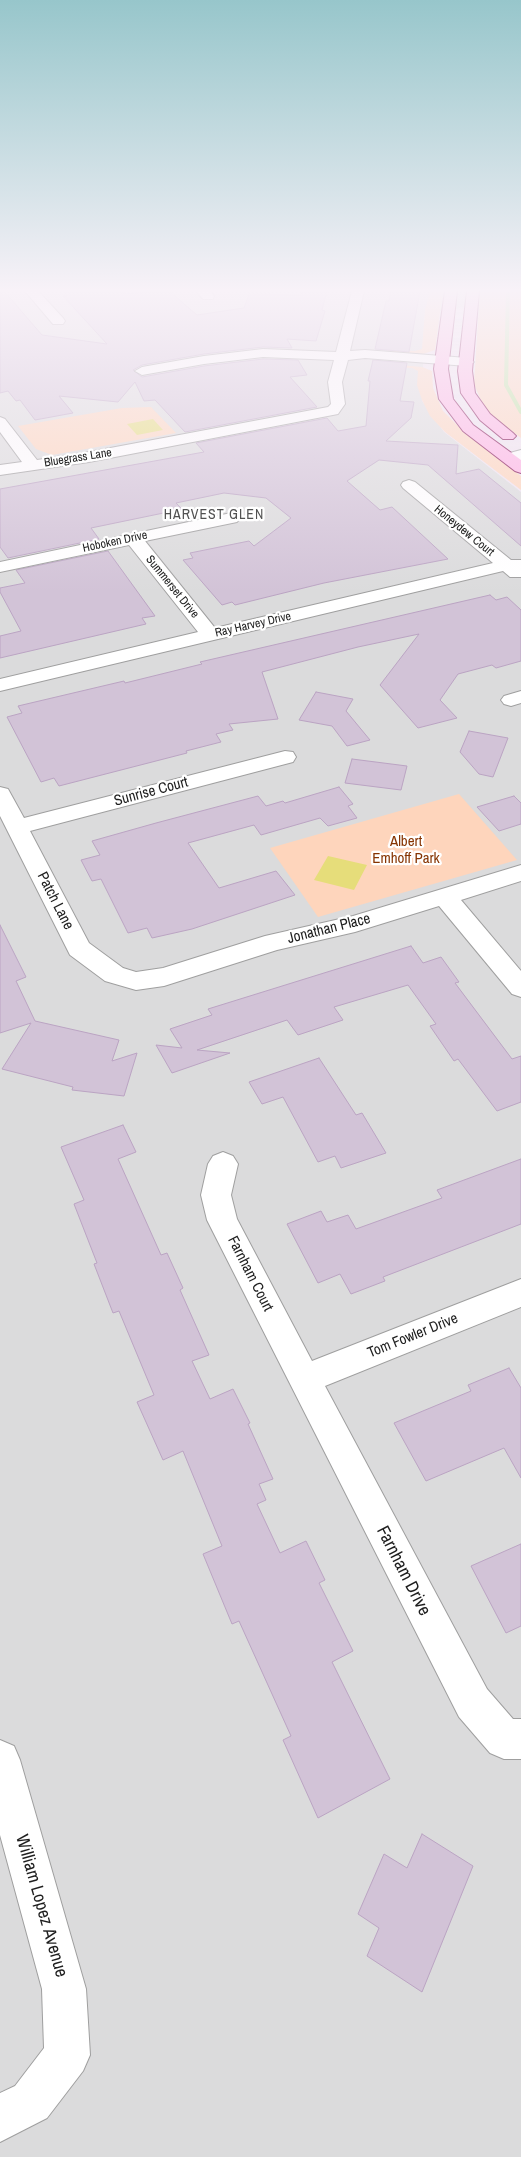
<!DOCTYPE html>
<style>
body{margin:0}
canvas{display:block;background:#efe3f0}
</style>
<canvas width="521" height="2157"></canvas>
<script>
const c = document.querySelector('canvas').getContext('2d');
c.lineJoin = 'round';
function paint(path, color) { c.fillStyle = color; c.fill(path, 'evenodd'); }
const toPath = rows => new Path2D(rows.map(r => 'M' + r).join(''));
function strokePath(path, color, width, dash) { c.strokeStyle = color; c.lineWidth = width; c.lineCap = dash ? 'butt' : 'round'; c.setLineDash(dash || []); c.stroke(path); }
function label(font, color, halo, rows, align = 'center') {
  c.font = font + ' "Archivo Narrow",sans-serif'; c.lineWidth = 4.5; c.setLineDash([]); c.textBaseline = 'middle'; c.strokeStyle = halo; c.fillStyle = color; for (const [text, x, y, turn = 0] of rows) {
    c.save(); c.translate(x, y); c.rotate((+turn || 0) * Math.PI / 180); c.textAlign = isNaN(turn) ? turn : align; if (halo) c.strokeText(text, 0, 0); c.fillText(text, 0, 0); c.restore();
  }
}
const residential = toPath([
 [0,291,521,291,521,301,425,312,422,401,444,432,521,492,521,2157,0,2157]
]);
const park = toPath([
 [430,291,443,291,435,350,423,354,388,353,388,350,415,351,422,349,425,310],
 [480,291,521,291,521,438,492,416,483,405,474,384],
 [388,364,422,367,432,371,433,388,443,411,462,430,521,476,521,490,445,432,430,416,422,400,417,385,418,371,412,368,387,367],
 [151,407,176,433,52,455,36,449,18,426,122,408],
 [459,794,517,860,318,917,270,848]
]);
const pitch = toPath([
 [153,419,163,430,137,435,127,424],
 [328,856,367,865,354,890,314,880]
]);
const stream = toPath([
 [508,291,506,385,521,412]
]);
const building = toPath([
 [0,291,4,291,42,335,107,344,63,296,67,296,63,291,122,291,124,294,169,291,197,315,244,308,249,294,302,295,303,291,327,291,322,310,325,311,316,341,287,339,292,348,263,347,204,354,142,365,133,370,142,377,204,366,263,359,298,360,307,375,290,377,317,407,185,432,155,400,144,401,135,382,118,402,59,396,73,413,35,420,20,400,16,401,8,391,0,393,0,291],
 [391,291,420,291,409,352,375,349,386,301,389,301,391,291],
 [373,360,407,363,400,401,414,402,411,418,386,441,458,445,456,474,479,469,521,503,521,546,428,465,379,460,347,481,380,510,392,507,448,559,324,583,235,605,232,602,222,605,183,560,193,558,190,553,249,541,254,546,291,518,266,498,224,493,176,503,182,509,178,510,91,528,99,539,8,558,0,547,0,489,204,452,196,443,327,418,338,431,366,426,370,381,368,381,373,360],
 [108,551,155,616,142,618,146,624,0,658,0,636,21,631,0,592,0,588,25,583,16,570,108,551],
 [490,595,496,600,507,597,521,610,521,661,496,668,492,665,458,674,440,700,457,718,418,728,380,685,419,634,358,647,262,672,278,719,229,724,233,730,216,734,221,742,186,751,187,753,59,786,54,778,41,782,7,717,22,713,18,706,124,681,125,683,202,664,200,662,490,595],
 [316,692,353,699,346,711,370,740,347,746,332,726,299,720,316,692],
 [469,731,508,738,493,777,479,774,460,752,469,731],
 [352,759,407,766,401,790,345,783,352,759],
 [339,787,353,804,348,806,357,818,328,826,320,818,261,835,254,825,188,843,219,888,276,871,295,895,192,929,152,938,147,928,128,933,101,879,92,881,81,860,100,855,92,841,156,823,258,796,266,806,283,801,285,803,339,787],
 [514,796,521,803,521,824,499,831,477,807,514,796],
 [0,925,26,977,16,981,35,1021,119,1040,112,1061,137,1053,124,1096,72,1090,73,1087,2,1069,31,1023,0,1033,0,925],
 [411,946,423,963,441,957,459,982,455,983,512,1059,521,1056,521,1102,497,1111,458,1059,454,1061,430,1026,436,1024,408,985,334,1007,343,1020,298,1035,287,1020,197,1050,230,1053,172,1073,156,1045,182,1048,170,1029,212,1015,208,1009,411,946],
 [319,1058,356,1115,362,1113,386,1153,341,1168,335,1156,318,1162,283,1097,262,1104,249,1082,319,1058],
 [123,1125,136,1152,118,1159,161,1255,167,1253,183,1288,180,1290,209,1355,192,1361,210,1399,233,1389,250,1423,248,1424,273,1479,259,1484,266,1500,257,1504,280,1553,306,1541,325,1580,319,1583,353,1651,332,1662,390,1779,318,1818,283,1740,291,1736,239,1621,232,1624,203,1554,222,1546,183,1451,163,1460,137,1402,154,1395,119,1311,113,1313,94,1264,97,1263,74,1204,84,1200,61,1147,123,1125],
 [521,1159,521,1224,383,1277,385,1281,351,1294,340,1274,318,1283,287,1224,321,1211,327,1222,348,1215,356,1229,442,1198,437,1190,521,1159],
 [509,1368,521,1388,521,1478,504,1448,426,1481,394,1423,471,1391,468,1385,509,1368],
 [521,1544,521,1626,506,1633,471,1566,521,1544],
 [422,1834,473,1866,422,1992,367,1956,379,1928,358,1914,384,1854,407,1868,422,1834]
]);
const street = toPath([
 [25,291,38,291,63,318,65,321,63,324,53,324,25,291],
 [196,291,210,291,214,296,213,299,203,299,196,291],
 [352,291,364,291,350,351,365,350,467,358,474,362,467,366,365,358,348,360,342,382,345,404,338,414,89,462,0,475,0,465,22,462,0,432,0,417,5,419,37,460,89,452,328,407,331,404,328,382,334,360,263,357,204,364,142,375,135,371,142,367,204,356,263,349,336,352,352,291],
 [521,450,521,460,508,463,500,458,502,455,521,450],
 [409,480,415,482,511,560,521,560,521,577,510,577,503,571,0,691,0,679,198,632,129,545,0,572,0,562,231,513,237,514,240,518,237,522,145,541,215,628,493,563,403,488,401,485,403,482,409,480],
 [521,691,521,703,511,706,504,704,501,700,504,696,521,691],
 [285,751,293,752,296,757,293,762,30,831,89,943,123,968,136,972,163,968,265,936,353,916,521,865,521,881,461,900,521,971,521,997,512,994,439,906,355,932,277,950,164,986,136,990,105,981,70,955,0,816,0,787,8,789,24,818,285,751],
 [223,1152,233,1156,238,1164,231,1195,237,1219,312,1361,521,1279,521,1307,325,1386,487,1689,513,1719,521,1719,521,1759,504,1759,490,1753,459,1717,207,1220,201,1195,208,1164,213,1156,223,1152],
 [0,1740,14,1746,20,1760,86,1989,90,2055,83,2071,47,2118,0,2142,0,2093,15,2086,44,2048,42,1989,0,1835,0,1740]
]);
const secondary = toPath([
 [445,291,457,291,448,369,453,399,473,425,521,460,521,473,515,471,463,431,439,399,434,369,445,291],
 [467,291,479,291,472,371,475,393,490,414,513,433,516,436,513,439,503,439,480,420,461,393,458,371,467,291]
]);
const farStreetnames = [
 ["Bluegrass Lane",78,458,-9],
 ["Honeydew Court",464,531,39],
 ["Hoboken Drive",115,542,-12],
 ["Summerset Drive",172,587,51],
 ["Ray Harvey Drive",253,625,-13]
];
const farNeighbourhoodnames = [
 ["HARVEST GLEN",214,515]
];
const streetNames = [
 ["Sunrise Court",151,792,-15],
 ["Patch Lane",55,901,63],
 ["Jonathan Place",329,929,-14],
 ["Farnham Court",250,1274,63],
 ["Tom Fowler Drive",413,1336,-22]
];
const parkNames = [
 ["Albert",406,842],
 ["Emhoff Park",406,859]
];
const nearStreetnames = [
 ["Farnham Drive",403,1571,63],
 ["William Lopez Avenue",41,1906,74]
];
paint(residential, '#dbdbdc');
paint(park, '#fed5bc');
paint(pitch, '#e6dd7a');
strokePath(stream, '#bfe29f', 4);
paint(building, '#d2c3d7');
strokePath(building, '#bba4c3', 1);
strokePath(street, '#9f9f9f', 2);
strokePath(secondary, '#7a0048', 2);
paint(street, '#fff');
paint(secondary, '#ffb2e4');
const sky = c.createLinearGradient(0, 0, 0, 593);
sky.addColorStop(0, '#97c6cb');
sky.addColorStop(0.49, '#f8f2f8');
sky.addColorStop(1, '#f8f2f800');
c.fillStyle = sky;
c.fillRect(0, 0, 521, 593);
label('12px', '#1e1e1e', '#fff', farStreetnames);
c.letterSpacing = '1px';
label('14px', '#515151', '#fff', farNeighbourhoodnames);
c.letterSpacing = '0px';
label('15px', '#1e1e1e', '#fff', streetNames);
label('15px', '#863402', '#fff', parkNames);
label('18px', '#1e1e1e', '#fff', nearStreetnames);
</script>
